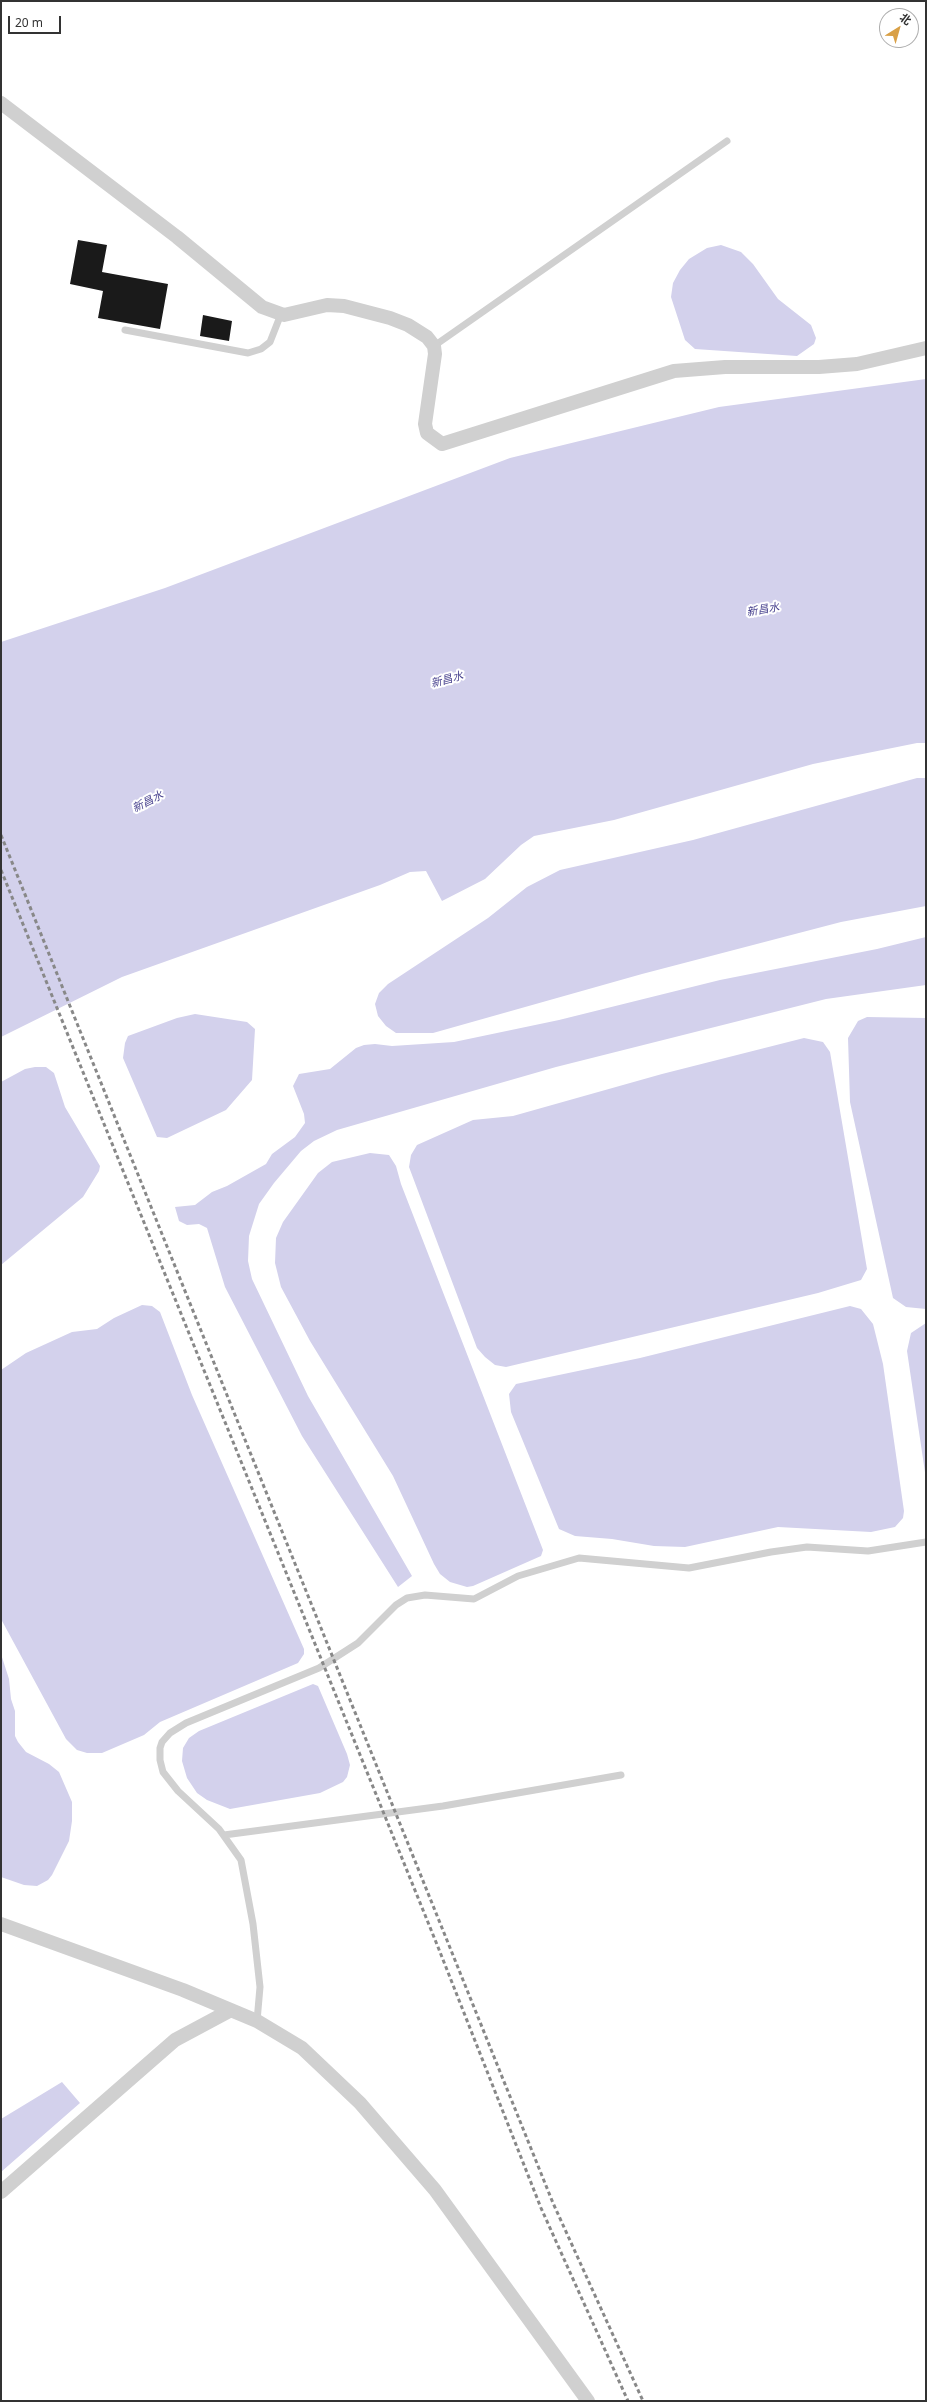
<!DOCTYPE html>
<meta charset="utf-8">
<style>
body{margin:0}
#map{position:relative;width:927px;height:2402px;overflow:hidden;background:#fff;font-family:"Noto Sans","Noto Sans SC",sans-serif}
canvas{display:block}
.frame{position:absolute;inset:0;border:2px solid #333;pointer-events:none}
.north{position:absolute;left:879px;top:8px;width:40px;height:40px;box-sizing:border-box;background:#fff;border:1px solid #adadad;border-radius:50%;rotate:37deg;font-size:11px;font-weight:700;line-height:16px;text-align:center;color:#333}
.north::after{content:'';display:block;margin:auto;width:14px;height:18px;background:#d9a046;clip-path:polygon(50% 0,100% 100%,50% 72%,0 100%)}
.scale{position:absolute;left:8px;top:16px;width:53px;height:18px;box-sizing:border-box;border:2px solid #333;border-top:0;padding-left:5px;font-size:12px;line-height:14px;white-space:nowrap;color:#333;-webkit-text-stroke:3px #fff;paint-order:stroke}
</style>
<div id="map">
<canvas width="927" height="2402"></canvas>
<div class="frame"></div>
<div class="north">北</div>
<div class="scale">20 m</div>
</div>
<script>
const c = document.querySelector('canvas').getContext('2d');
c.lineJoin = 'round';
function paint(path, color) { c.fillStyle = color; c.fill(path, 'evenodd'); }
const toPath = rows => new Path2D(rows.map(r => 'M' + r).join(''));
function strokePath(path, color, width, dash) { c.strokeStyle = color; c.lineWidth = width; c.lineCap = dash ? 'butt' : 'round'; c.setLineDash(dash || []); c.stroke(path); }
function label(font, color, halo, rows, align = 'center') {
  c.font = font + ' "Noto Sans","Noto Sans SC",sans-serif'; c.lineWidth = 4; c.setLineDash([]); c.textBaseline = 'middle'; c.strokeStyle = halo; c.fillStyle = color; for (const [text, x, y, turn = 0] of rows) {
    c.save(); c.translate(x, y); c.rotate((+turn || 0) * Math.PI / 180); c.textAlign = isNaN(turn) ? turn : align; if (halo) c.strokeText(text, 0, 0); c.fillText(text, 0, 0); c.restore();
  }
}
const water = toPath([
 [721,245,741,252,753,264,778,299,811,325,816,338,814,344,797,356,695,349,685,340,671,297,673,283,680,270,689,259,707,248],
 [926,379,926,743,917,743,813,764,614,820,534,836,521,845,485,879,442,901,426,871,410,872,380,885,122,977,1,1037,1,642,165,588,510,458,719,407],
 [917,778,926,778,926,906,841,922,642,974,433,1033,396,1033,386,1026,378,1016,375,1004,379,993,388,984,488,918,527,887,560,870,693,840],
 [926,937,926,985,826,999,556,1067,337,1130,314,1141,301,1151,274,1183,259,1204,249,1236,248,1261,252,1279,308,1396,412,1576,398,1587,302,1436,225,1287,207,1228,199,1224,187,1225,179,1221,175,1207,195,1205,212,1192,227,1186,266,1164,272,1154,295,1137,305,1123,304,1114,293,1086,299,1074,330,1069,356,1048,364,1045,375,1044,392,1046,454,1042,559,1020,720,980,877,949],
 [195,1014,247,1022,255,1029,252,1080,226,1110,167,1138,157,1137,123,1058,125,1043,128,1036,177,1018],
 [867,1017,926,1018,926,1309,906,1307,893,1298,850,1102,848,1038,858,1021],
 [804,1038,823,1042,830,1052,867,1269,861,1280,818,1293,506,1367,495,1365,485,1357,477,1348,409,1167,411,1155,417,1145,473,1120,513,1116,662,1074],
 [35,1067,46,1067,54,1073,65,1107,100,1166,99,1171,83,1197,1,1265,1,1082,25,1069],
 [370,1153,389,1155,396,1166,401,1184,543,1550,541,1556,473,1586,467,1587,450,1582,440,1574,434,1564,393,1476,310,1341,281,1287,275,1263,276,1238,283,1222,318,1173,332,1162],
 [142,1305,152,1306,160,1312,192,1395,304,1649,304,1654,298,1663,160,1722,144,1735,102,1753,87,1753,77,1750,66,1739,1,1619,1,1370,26,1353,72,1332,97,1329,114,1318],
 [850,1306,861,1309,873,1324,883,1364,904,1511,903,1518,895,1527,871,1532,778,1527,685,1547,654,1546,612,1539,575,1536,559,1529,511,1412,509,1394,516,1384,640,1358],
 [926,1323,926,1479,907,1351,911,1333],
 [1,1654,9,1679,11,1699,15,1711,15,1736,18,1742,26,1752,49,1764,59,1772,72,1802,72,1821,69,1841,52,1875,48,1880,37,1886,24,1885,1,1877],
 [313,1684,318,1686,347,1754,350,1765,347,1777,343,1782,320,1793,230,1809,207,1800,197,1793,187,1778,182,1761,183,1748,189,1738,199,1731],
 [62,2082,80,2103,1,2172,1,2119]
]);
const building = toPath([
 [78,240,107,245,102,272,168,284,160,329,98,318,103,291,70,284],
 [203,315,232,321,229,341,200,336]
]);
const lane = toPath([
 [125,330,248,353,261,349,270,342,281,314],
 [434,346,727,141],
 [224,1835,443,1806,621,1775],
 [257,2021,260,1987,253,1924,241,1860,219,1829,178,1791,163,1772,160,1760,160,1748,162,1742,170,1733,186,1723,319,1668,358,1643,396,1605,407,1598,425,1595,474,1599,518,1576,579,1558,689,1568,771,1552,807,1547,868,1551,926,1542]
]);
const street = toPath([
 [1,103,177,237,262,307,284,315,327,305,344,306,390,318,408,325,427,337,434,346,435,354,425,424,427,433,442,444,674,371,725,367,819,367,857,364,926,348],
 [1,1924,183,1990,257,2021,302,2048,360,2103,435,2190,588,2401],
 [1,2192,175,2040,231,2010]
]);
const rail = toPath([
 [1,835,553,2203,643,2401],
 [1,870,438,1947,541,2208,628,2401]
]);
const waterNames = [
 ["新昌水",763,610,-10],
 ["新昌水",447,680,-15],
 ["新昌水",148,802,-27]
];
paint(water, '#d3d1ec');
paint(building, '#1a1a1a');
strokePath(lane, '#d0d0d0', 7);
strokePath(street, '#d0d0d0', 14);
strokePath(rail, '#888', 3, [4, 3]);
label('italic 11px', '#4b4590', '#fff', waterNames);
</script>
